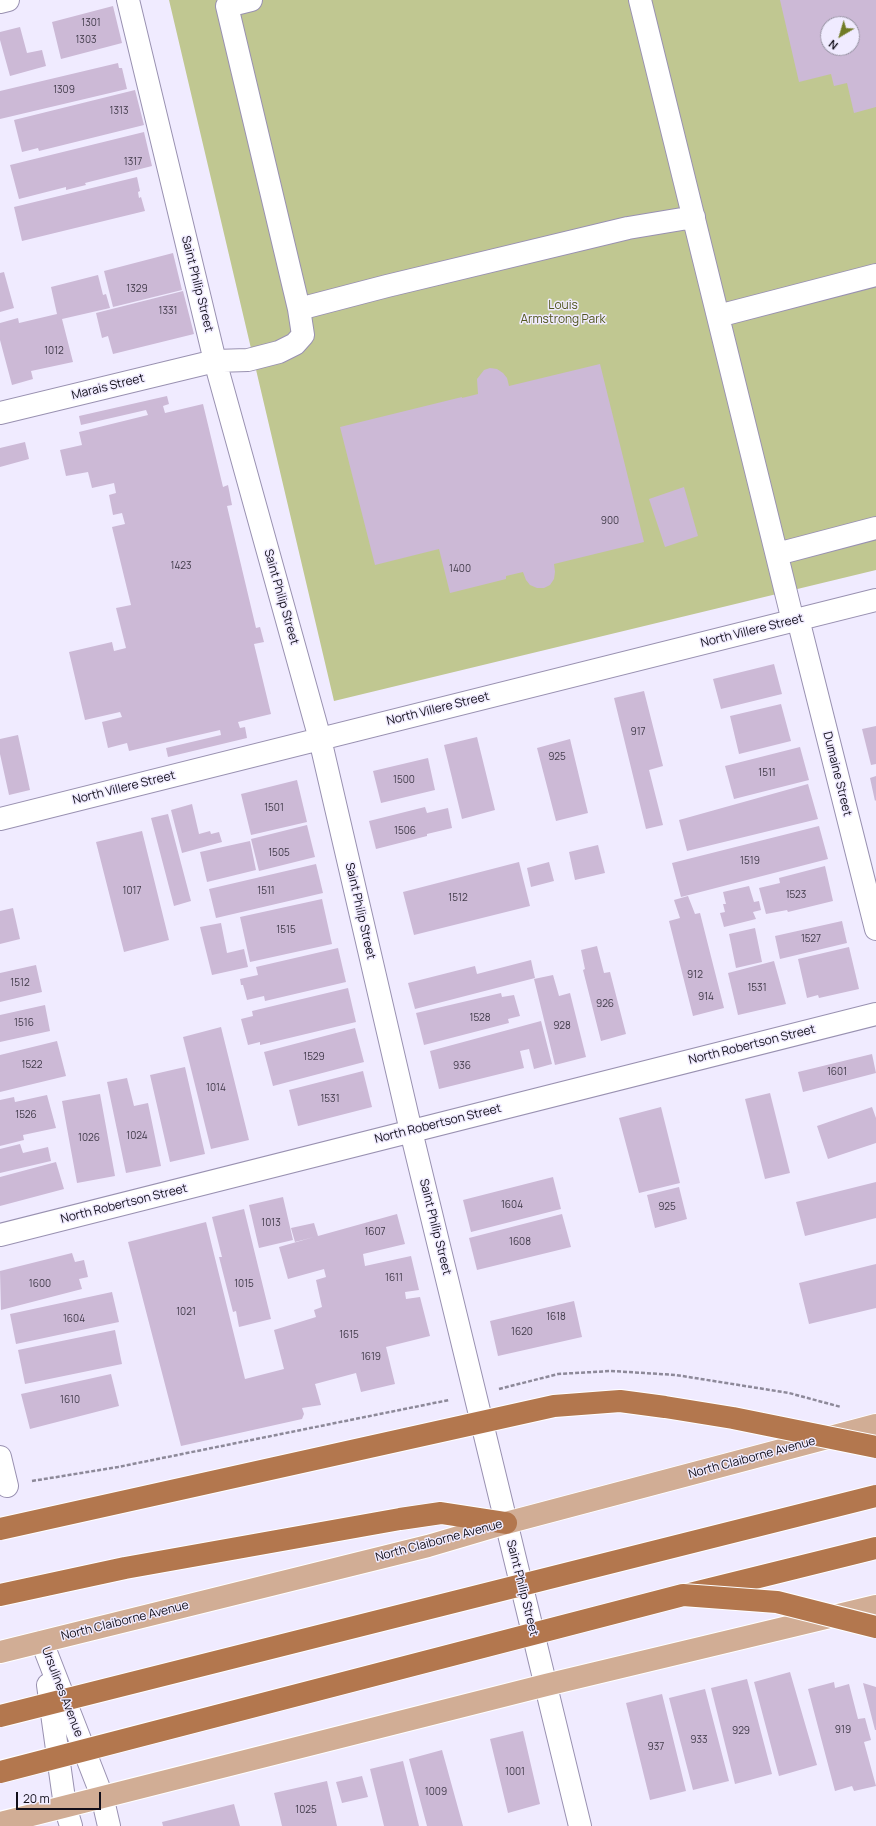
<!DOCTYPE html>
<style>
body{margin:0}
#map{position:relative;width:876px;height:1826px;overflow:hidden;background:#f0ebff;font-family:Manrope,sans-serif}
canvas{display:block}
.north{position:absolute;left:820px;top:16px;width:40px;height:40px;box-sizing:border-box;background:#f0ebff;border:1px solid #9793a3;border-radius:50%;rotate:218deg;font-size:11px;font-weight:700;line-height:16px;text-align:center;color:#120f1a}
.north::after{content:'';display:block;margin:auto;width:14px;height:18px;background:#717b26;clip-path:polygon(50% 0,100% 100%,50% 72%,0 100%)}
.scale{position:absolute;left:16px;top:1792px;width:85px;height:18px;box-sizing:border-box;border:2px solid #120f1a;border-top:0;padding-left:5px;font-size:12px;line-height:14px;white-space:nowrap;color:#120f1a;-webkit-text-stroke:3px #f0ebff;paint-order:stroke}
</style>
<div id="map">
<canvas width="876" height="1826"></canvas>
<div class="north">N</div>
<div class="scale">20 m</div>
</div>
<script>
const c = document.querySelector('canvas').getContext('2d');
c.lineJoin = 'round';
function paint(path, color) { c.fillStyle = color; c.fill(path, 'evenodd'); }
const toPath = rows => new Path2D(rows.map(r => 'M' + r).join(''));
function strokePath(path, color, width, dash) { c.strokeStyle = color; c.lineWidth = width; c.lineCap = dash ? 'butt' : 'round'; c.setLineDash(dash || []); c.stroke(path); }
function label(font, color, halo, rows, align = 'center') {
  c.font = font + ' Manrope,sans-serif'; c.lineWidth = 3; c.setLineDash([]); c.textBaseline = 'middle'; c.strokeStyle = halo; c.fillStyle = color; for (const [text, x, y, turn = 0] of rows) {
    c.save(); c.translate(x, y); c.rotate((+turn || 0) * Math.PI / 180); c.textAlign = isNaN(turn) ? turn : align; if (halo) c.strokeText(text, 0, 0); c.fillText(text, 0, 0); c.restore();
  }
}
const green = toPath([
 [169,0,876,0,876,570,334,701],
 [828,24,852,24,852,48,828,48]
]);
const building = toPath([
 [780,0,876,0,876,107,854,113,847,83,834,86,831,74,799,82],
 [828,24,852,24,852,48,828,48],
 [113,6,122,43,61,59,52,22],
 [20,27,27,53,42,50,46,66,10,76,0,40,0,32],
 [118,63,119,68,122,68,127,89,0,119,0,91],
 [135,90,144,125,39,151,38,148,22,152,14,120],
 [144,132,152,166,85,183,86,185,66,190,66,187,19,199,10,165],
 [137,177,140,191,138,192,139,198,141,197,145,211,22,241,14,207],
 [173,253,182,290,113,307,104,271],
 [4,272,14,308,0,312,0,273],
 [98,275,103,295,106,294,110,308,62,319,73,362,31,371,33,379,12,385,0,340,0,323,18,318,19,323,57,314,51,287],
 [183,291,194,334,113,354,108,336,102,338,96,313],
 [600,364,644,542,554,564,555,572,554,579,550,585,544,588,537,588,530,585,526,580,523,572,506,576,506,579,450,593,439,549,375,565,340,427,462,397,462,398,478,394,477,379,484,370,490,368,497,369,503,373,507,378,509,386],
 [167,396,169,404,163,406,165,413,203,404,223,487,228,485,232,505,227,506,256,628,260,627,264,642,254,644,271,714,238,722,240,728,245,727,247,738,168,757,166,748,221,735,220,730,129,751,127,743,108,748,102,722,122,717,120,712,85,720,69,652,112,642,114,651,126,648,116,608,131,605,112,527,125,524,122,513,113,515,109,495,116,493,114,483,92,488,88,472,66,476,60,450,82,445,79,432,148,415,146,410,81,425,79,416],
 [25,442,29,459,0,467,0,448],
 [684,487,698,536,665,547,649,499],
 [774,664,782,694,721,709,713,679],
 [644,691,663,766,649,770,663,825,646,829,614,698],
 [781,704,791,741,739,754,730,716],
 [876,726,876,764,871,765,862,729],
 [18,735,30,790,9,795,0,754,0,739],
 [477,737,495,810,462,819,444,745],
 [570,739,588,813,556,821,537,748],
 [800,747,809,780,734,799,725,766],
 [428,758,435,790,381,803,373,771],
 [876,776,876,800,875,801,870,778],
 [297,780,307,822,251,835,241,794],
 [808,784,818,819,687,851,679,820],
 [192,804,199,834,210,831,211,834,219,832,222,842,182,853,171,810],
 [425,807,427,813,448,808,452,828,427,834,427,836,376,849,369,821],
 [168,814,191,901,174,906,151,818],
 [307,825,315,857,259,871,251,839],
 [819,826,828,859,681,897,672,863],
 [142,831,169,940,124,952,96,842],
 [250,841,256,870,207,882,200,852],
 [598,845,605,873,575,880,569,852],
 [519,862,530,906,414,935,403,892],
 [549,862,554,881,531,887,527,868],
 [316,864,323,893,216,918,209,889],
 [825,866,833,901,788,912,787,910,766,914,759,888,780,883,779,878],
 [749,886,754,902,759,901,761,910,753,912,756,919,724,927,720,913,725,912,723,904,726,904,723,892],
 [688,896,695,914,700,913,724,1008,693,1016,669,921,680,918,674,900],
 [322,899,332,944,250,962,240,917],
 [13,908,20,939,0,944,0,911],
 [842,921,847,943,780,959,775,936],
 [221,923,227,953,244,949,248,967,212,975,200,927],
 [755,928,762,962,736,968,729,934],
 [597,946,604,973,610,972,626,1034,601,1041,583,970,585,969,581,950],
 [849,947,859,989,819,998,818,995,807,998,798,959],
 [338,948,346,982,265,1001,264,996,247,1000,243,985,241,985,240,979,258,975,256,967],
 [531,960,535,978,415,1009,408,983,475,966,477,974],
 [774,961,786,1004,738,1015,728,973],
 [36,965,42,992,0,1002,0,973],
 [553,975,559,996,570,993,586,1057,555,1065,534,979],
 [348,988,356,1022,260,1045,260,1042,248,1045,241,1019,253,1016,252,1011],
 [501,993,502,997,514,995,520,1016,508,1019,509,1023,424,1045,416,1013],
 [45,1005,50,1031,0,1042,0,1015],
 [541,1021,552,1064,534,1069,529,1049,520,1051,524,1068,439,1089,430,1051],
 [221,1027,249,1140,211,1149,183,1037],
 [355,1028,364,1062,273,1086,264,1052],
 [57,1041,66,1076,0,1092,0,1055],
 [872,1054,876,1073,803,1092,798,1072],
 [185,1067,205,1154,170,1162,150,1075],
 [363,1071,372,1107,298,1126,289,1090],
 [127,1078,134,1106,148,1103,161,1166,126,1173,107,1082],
 [770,1093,790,1173,765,1179,745,1099],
 [100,1094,115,1176,77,1183,62,1101],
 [47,1095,56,1128,23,1135,24,1140,0,1146,0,1100,14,1097,15,1102],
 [661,1107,680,1183,639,1193,619,1118],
 [872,1107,876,1118,876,1143,828,1159,817,1126],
 [20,1144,23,1153,48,1147,51,1161,0,1173,0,1149],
 [56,1162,64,1189,0,1206,0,1177],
 [553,1177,561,1209,471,1232,463,1200],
 [876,1182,876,1218,805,1236,796,1202],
 [679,1187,687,1219,655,1228,647,1195],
 [283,1197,293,1240,259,1248,249,1205],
 [244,1209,271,1319,239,1327,236,1311,233,1312,219,1257,222,1257,212,1217],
 [397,1214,405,1244,363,1254,365,1266,411,1256,419,1290,405,1292,406,1299,420,1297,430,1336,386,1347,395,1384,361,1392,356,1373,315,1384,321,1405,302,1408,304,1414,302,1419,181,1446,128,1242,206,1222,245,1379,284,1369,274,1330,316,1317,314,1310,322,1307,316,1280,326,1277,324,1269,288,1279,279,1247,314,1237,295,1242,291,1228,314,1223,318,1236],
 [562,1214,571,1247,477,1270,469,1238],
 [72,1253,75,1262,84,1260,88,1277,79,1279,82,1289,1,1310,0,1271],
 [876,1264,876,1308,809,1324,799,1283],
 [112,1292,119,1322,16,1344,10,1314],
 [574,1301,582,1337,498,1356,490,1321],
 [115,1330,122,1364,25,1384,18,1350],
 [111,1374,119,1406,30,1429,21,1394],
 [790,1672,817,1765,779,1776,754,1682],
 [747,1679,772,1774,735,1784,711,1688],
 [834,1682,835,1688,849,1684,858,1719,865,1718,871,1740,864,1742,876,1786,854,1791,852,1786,835,1791,808,1689],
 [863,1683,876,1687,876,1730,875,1730],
 [705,1689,729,1781,693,1790,669,1698],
 [662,1694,686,1791,650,1800,626,1703],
 [523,1731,540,1804,508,1813,490,1739],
 [442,1750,463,1826,427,1826,409,1759],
 [403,1761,419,1826,384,1826,370,1769],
 [362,1776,368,1797,342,1803,336,1782],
 [327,1781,337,1826,282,1826,274,1793],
 [234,1804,240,1826,163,1826,162,1822]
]);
const path = toPath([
 [499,1389,558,1374,611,1371,676,1375,789,1393,841,1407],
 [32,1481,118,1467,449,1400]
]);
const minor = toPath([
 [128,0,215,361,320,739,411,1131,580,1826],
 [640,0,793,621],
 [0,2,8,0],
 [299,309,387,286,628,228,694,217],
 [718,316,876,275],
 [0,413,215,361,248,360,279,352,295,344,303,335,299,309,227,6,251,0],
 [777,554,876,528],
 [798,619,876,929],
 [0,819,876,600],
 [0,1235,876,1014],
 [0,1457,7,1486],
 [42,1642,102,1796,109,1826],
 [48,1685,65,1806,71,1826]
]);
const major = toPath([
 [0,1652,428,1546,506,1523,876,1425],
 [0,1823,546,1685,876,1606]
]);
const highway = toPath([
 [690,1594,876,1548],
 [0,1595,125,1568,400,1519,441,1513,506,1523]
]);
const highwayBridge = toPath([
 [0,1529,554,1406,620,1401,665,1407,733,1418,876,1447],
 [0,1716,876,1496],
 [0,1772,683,1595,777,1602,876,1627]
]);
const numberNames = [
 ["1301",91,23],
 ["1303",86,40],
 ["1309",64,90],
 ["1313",119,111],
 ["1317",133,162],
 ["1329",137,289],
 ["1331",168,311],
 ["1012",54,351],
 ["900",610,521],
 ["1423",181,566],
 ["1400",460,569],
 ["917",638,732],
 ["925",557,757],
 ["1511",767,773],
 ["1500",404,780],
 ["1501",274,808],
 ["1506",405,831],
 ["1505",279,853],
 ["1519",750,861],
 ["1017",132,891],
 ["1511",266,891],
 ["1523",796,895],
 ["1512",458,898],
 ["1515",286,930],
 ["1527",811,939],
 ["912",695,975],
 ["1512",20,983],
 ["1531",757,988],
 ["914",706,997],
 ["926",605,1004],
 ["1528",480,1018],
 ["1516",24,1023],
 ["928",562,1026],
 ["1529",314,1057],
 ["1522",32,1065],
 ["936",462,1066],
 ["1601",837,1072],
 ["1014",216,1088],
 ["1531",330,1099],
 ["1526",26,1115],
 ["1024",137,1136],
 ["1026",89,1138],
 ["1604",512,1205],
 ["925",667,1207],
 ["1013",271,1223],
 ["1607",375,1232],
 ["1608",520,1242],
 ["1611",394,1278],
 ["1600",40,1284],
 ["1015",244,1284],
 ["1021",186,1312],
 ["1618",556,1317],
 ["1604",74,1319],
 ["1620",522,1332],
 ["1615",349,1335],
 ["1619",371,1357],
 ["1610",70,1400],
 ["919",843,1730],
 ["929",741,1731],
 ["933",699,1740],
 ["937",656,1747],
 ["1001",515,1772],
 ["1009",436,1792],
 ["1025",306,1810]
];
const streetNames = [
 ["Saint Philip Street",197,284,76],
 ["Marais Street",108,387,-14],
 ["Saint Philip Street",281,597,74],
 ["North Villere Street",752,631,-14],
 ["North Villere Street",438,709,-14],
 ["Dumaine Street",837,774,76],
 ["North Villere Street",124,788,-14],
 ["Saint Philip Street",360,911,77],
 ["North Robertson Street",752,1045,-14],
 ["North Robertson Street",438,1124,-14],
 ["North Robertson Street",124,1204,-14],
 ["Saint Philip Street",435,1227,76],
 ["North Claiborne Avenue",752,1458,-15],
 ["North Claiborne Avenue",439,1541,-15],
 ["Saint Philip Street",522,1588,76],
 ["North Claiborne Avenue",125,1621,-14],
 ["Ursulines Avenue",62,1692,69]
];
const parkNames = [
 ["Louis",563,306],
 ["Armstrong Park",563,320]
];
paint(green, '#c0c791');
paint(building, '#ccb9d6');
strokePath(minor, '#9991b1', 24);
strokePath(major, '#fff', 24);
strokePath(highway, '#fff', 24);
strokePath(path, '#8d8999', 2.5, [4, 2]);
strokePath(minor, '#fff', 22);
strokePath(major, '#d1ad95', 22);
strokePath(highway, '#b3774e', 22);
strokePath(highwayBridge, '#fff', 24, []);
strokePath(highwayBridge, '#b3774e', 22);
label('10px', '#403a49', null, numberNames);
label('12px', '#120f1a', '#f0ebff', streetNames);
label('12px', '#51561e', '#f0ebff', parkNames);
</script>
